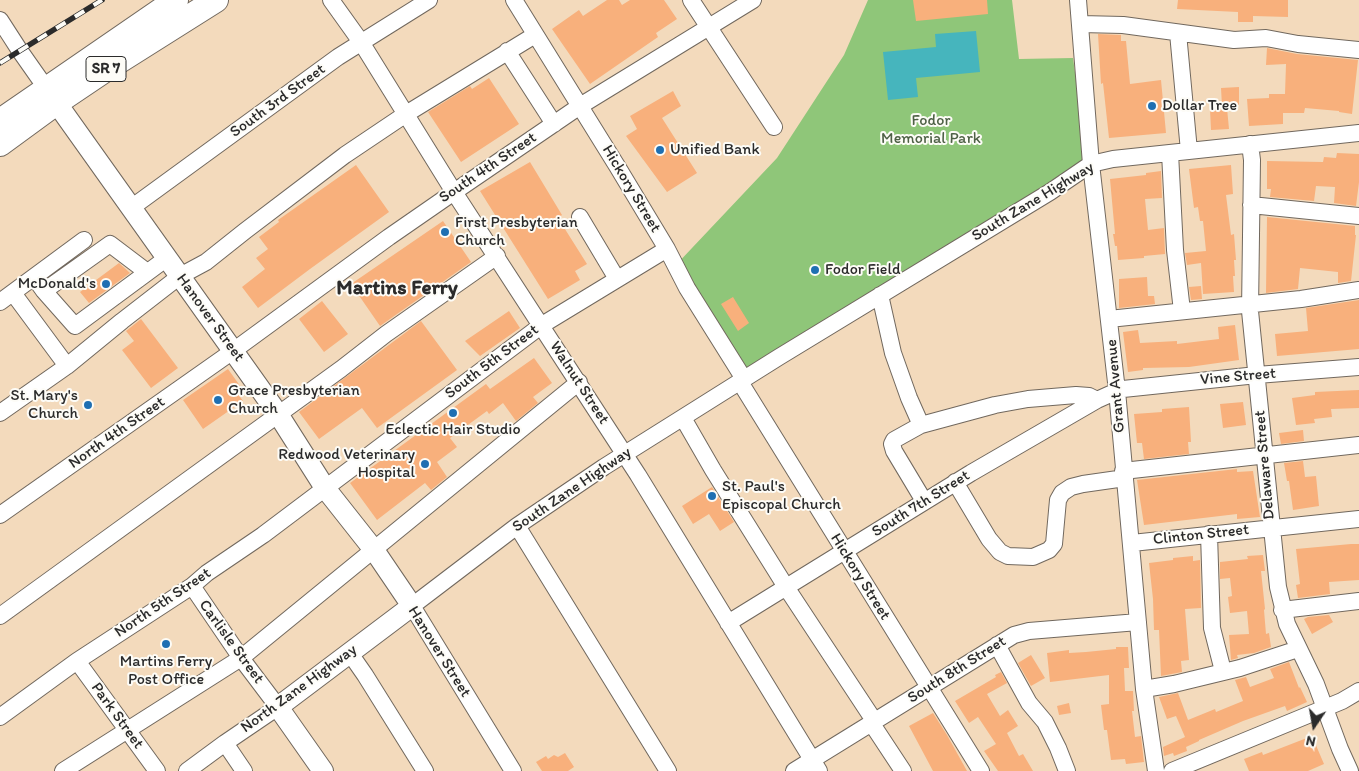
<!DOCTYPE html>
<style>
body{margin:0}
#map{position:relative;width:1359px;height:771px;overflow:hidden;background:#f3dabc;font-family:Itim,sans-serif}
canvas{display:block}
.north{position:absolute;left:1289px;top:701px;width:50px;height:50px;-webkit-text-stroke:4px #fdfcf7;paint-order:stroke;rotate:192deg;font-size:14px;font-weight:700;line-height:20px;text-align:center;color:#2b2b2b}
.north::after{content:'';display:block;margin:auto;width:18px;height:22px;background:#2b2b2b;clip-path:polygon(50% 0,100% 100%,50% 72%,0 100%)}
</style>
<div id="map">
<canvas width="1359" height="771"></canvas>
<div class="north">N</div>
</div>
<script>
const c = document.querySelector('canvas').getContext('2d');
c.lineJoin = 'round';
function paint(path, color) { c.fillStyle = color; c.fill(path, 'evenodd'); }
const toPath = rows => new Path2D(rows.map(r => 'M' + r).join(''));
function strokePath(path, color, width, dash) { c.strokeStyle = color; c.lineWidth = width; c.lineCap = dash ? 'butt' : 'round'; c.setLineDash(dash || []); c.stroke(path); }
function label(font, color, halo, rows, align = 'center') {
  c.font = font + ' Itim,sans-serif'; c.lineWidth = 4; c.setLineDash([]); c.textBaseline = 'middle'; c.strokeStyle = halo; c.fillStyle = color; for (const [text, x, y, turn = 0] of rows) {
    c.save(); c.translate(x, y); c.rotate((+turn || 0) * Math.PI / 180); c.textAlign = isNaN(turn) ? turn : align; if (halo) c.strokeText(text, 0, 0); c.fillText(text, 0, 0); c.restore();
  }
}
const green = toPath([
 [868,0,1012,0,1019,59,1073,58,1088,167,741,374,675,266,777,158,844,55]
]);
const water = toPath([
 [976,31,980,72,916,78,918,97,888,100,883,52,936,47,935,34]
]);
const building = toPath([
 [607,0,619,0,622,5,630,0,664,0,677,19,656,33,658,37,590,84,552,29,579,10,583,16],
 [913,0,987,0,988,14,916,21],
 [1178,0,1288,0,1288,17,1253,16,1253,22,1238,22,1238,12,1177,9],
 [1098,34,1121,35,1121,41,1126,41,1130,84,1161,80,1166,133,1109,138,1103,83,1101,84],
 [1267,48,1297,54,1358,60,1352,114,1339,112,1339,111,1305,108,1304,113,1283,113,1283,124,1249,126,1247,99,1269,98,1269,94,1285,94,1286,64,1266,65],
 [489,78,519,124,461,162,428,112,470,86,472,89],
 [1239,87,1239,105,1222,106,1221,88],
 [673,91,681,106,662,118,697,173,667,192,626,136,637,129,630,116],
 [1227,108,1229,129,1211,130,1210,109],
 [1337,153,1359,154,1359,182,1356,206,1334,203,1335,187,1316,186,1314,201,1270,197,1271,189,1267,189,1267,161,1323,162,1324,157,1336,158],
 [530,162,562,215,558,218,587,264,575,271,580,280,548,299,480,191],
 [356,165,389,212,310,269,258,308,242,287,265,269,256,258,268,249,259,237,279,222,278,220],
 [1231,165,1233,194,1226,195,1231,235,1234,234,1236,260,1234,260,1235,276,1233,276,1234,292,1203,294,1201,263,1187,265,1185,253,1206,251,1203,221,1200,221,1198,207,1194,208,1189,169],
 [1161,171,1162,198,1145,199,1148,230,1164,228,1165,254,1144,256,1144,258,1118,260,1117,246,1115,246,1113,234,1115,234,1110,179,1146,175,1146,173],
 [1267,217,1355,226,1355,235,1356,235,1351,281,1338,283,1338,272,1300,268,1298,289,1266,293],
 [443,221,471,262,380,326,351,284],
 [119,263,130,273,89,303,80,292],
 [1147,277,1148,296,1154,296,1155,304,1119,308,1119,279],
 [1201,286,1202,299,1191,300,1189,287],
 [733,297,749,323,738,331,721,304],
 [1359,300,1359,349,1277,356,1275,334,1308,331,1306,308],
 [322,301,348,334,324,352,299,319],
 [509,311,520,328,480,356,465,341],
 [141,319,178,368,151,388,122,350,134,341,126,331],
 [421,321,457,370,377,428,362,408,319,439,299,412],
 [1235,325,1239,360,1189,367,1143,368,1143,370,1128,372,1123,332,1138,330,1140,343,1177,341,1177,344,1219,339,1218,327],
 [534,358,552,383,533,397,538,403,516,421,503,403,489,414,487,411,450,438,457,447,437,462,447,477,431,490,425,483,377,520,350,483,486,384,490,389],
 [228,369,243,390,238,394,243,401,203,429,183,400],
 [1359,390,1359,408,1331,409,1332,417,1314,419,1315,423,1296,425,1292,398,1315,395,1315,392],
 [1243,402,1246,425,1223,428,1220,404],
 [1189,407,1191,442,1188,442,1189,454,1144,459,1142,443,1137,443,1134,414,1162,412,1162,409],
 [1303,430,1304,441,1281,444,1279,433],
 [1303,461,1305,477,1316,476,1319,506,1293,510,1289,481,1287,481,1284,463],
 [1237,469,1237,472,1253,471,1260,517,1237,519,1237,514,1144,525,1137,480],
 [712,487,734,522,720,531,709,514,693,524,682,506],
 [1351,544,1359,544,1359,580,1329,582,1330,594,1298,598,1296,585,1300,584,1296,549],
 [1263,555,1265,571,1261,571,1265,609,1264,610,1266,634,1269,633,1271,647,1254,653,1237,655,1238,658,1231,660,1229,635,1249,634,1247,611,1230,613,1228,597,1232,596,1230,578,1220,579,1220,562,1248,559,1247,556],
 [1193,556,1193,561,1200,560,1201,608,1185,609,1189,660,1181,661,1182,672,1161,676,1159,630,1154,630,1153,599,1149,563,1173,560,1173,558],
 [1329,615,1333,622,1312,634,1304,619,1308,617],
 [1116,647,1128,647,1129,668,1124,668,1125,691,1133,691,1134,711,1132,711,1135,737,1141,736,1144,762,1126,764,1125,759,1111,760,1107,730,1104,730,1101,705,1109,704,1109,675,1050,682,1047,653,1069,650,1069,653,1086,652,1116,649],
 [1031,655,1045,678,1031,686,1018,663],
 [1289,662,1299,688,1300,687,1307,702,1287,711,1285,706,1243,721,1199,740,1199,741,1186,747,1187,751,1174,756,1173,753,1164,756,1163,747,1185,737,1176,716,1167,719,1159,697,1178,693,1188,720,1215,709,1216,712,1243,701,1235,680,1246,677,1250,687,1274,678,1270,669],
 [1001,672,1007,683,987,694,1000,716,1008,710,1018,726,1007,733,1019,756,1023,754,1033,771,998,771,984,751,996,744,978,717,969,723,955,701,996,677,995,675],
 [1069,703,1071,713,1059,715,1057,706],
 [933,713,947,735,967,771,933,771,909,726],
 [1312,736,1324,764,1308,771,1249,771,1244,759,1262,752,1263,755],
 [565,753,574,767,568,771,542,771,536,762,546,756,548,759,554,755,558,757]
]);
const minor = toPath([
 [331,0,361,42,454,192,638,475,819,771],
 [514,0,617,166,667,249,687,288,744,379],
 [691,0,774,127],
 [1078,0,1091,164,1117,391,1144,689,1156,771],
 [0,20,20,51,46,88],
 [1081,24,1123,25,1234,40,1266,38,1298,44,1359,50],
 [1178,33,1189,151],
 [507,51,554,124],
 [1250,144,1252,160,1250,311,1278,587,1287,624,1316,684,1340,749,1350,771],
 [1170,153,1175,250,1182,311],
 [1251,205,1359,216],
 [131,208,338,57,429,0],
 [580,217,617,279],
 [34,277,44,291,75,326,167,258],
 [44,291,110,244,147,272],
 [13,293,67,366],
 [880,295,893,353,909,398,921,425],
 [0,302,84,240],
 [1109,319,1301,299,1359,290],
 [740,382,981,771],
 [0,413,67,366,122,321,180,276,206,262,245,231,345,155,406,114,535,35],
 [683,418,713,470,786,587,875,722],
 [1123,471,1359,445],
 [955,482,989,539,1000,552,1008,556,1033,557,1049,550,1054,544,1058,500,1062,493,1071,487,1083,484,1125,478],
 [924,501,894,451,892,444,894,440,921,425,995,405,1028,399,1076,395,1089,396,1097,400],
 [0,515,233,351,389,237,454,192,580,106,753,0],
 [517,526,668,771],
 [1209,534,1212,628,1223,671],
 [1132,543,1359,519],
 [1282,610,1359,601],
 [0,616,341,369,386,334,497,256],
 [728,623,971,473,1097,400,1117,391,1123,389,1257,375,1359,367],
 [997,645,1029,703,1045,722,1058,748,1067,771],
 [349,652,365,675,425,771],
 [77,661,157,771],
 [1144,689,1174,684,1240,668,1298,649],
 [0,717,77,661,192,586,207,573,263,535,542,325,667,249],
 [872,724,903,771],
 [225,743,244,771],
 [63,771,241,658,579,382],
 [187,771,225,743,278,707,241,658,192,586],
 [513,771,412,606,517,526,604,467,779,357,1050,192,1091,164,1113,159,1359,133],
 [794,771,1014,635,1029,631,1138,622],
 [1172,771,1342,701,1359,691]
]);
const major = toPath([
 [48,91,278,414,325,488,374,550,412,606,278,707,323,771]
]);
const highway = toPath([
 [0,121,176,0],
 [0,144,56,103,105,70,216,0]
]);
const rail = toPath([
 [0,63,102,0]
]);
const markers = [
 [1152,106,5,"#1f6fb2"],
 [660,150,5,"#1f6fb2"],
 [445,232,5,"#1f6fb2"],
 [815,270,5,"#1f6fb2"],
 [106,284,5,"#1f6fb2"],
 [218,400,5,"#1f6fb2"],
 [88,405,5,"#1f6fb2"],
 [453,413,5,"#1f6fb2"],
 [425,464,5,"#1f6fb2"],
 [712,496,5,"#1f6fb2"],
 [166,644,5,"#1f6fb2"]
];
const shields = [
 [106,69,40]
];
const shieldNames = [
 ["SR 7",106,69]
];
const streetNames = [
 ["South 3rd Street",278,101,-36],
 ["South 4th Street",488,168,-34],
 ["Hickory Street",631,189,59],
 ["South Zane Highway",1033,202,-31],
 ["Hanover Street",210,318,54],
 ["South 5th Street",492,362,-37],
 ["Vine Street",1238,377,-5],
 ["Walnut Street",579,383,57],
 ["Grant Avenue",1116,386,-95],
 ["North 4th Street",117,433,-35],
 ["Delaware Street",1265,465,-95],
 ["South Zane Highway",572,490,-34],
 ["South 7th Street",921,504,-32],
 ["Clinton Street",1201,535,-6],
 ["Hickory Street",860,577,58],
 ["North 5th Street",163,603,-34],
 ["Carlisle Street",231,642,54],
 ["Hanover Street",439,652,58],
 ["South 8th Street",957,670,-32],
 ["North Zane Highway",299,689,-36],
 ["Park Street",117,716,54]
];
const poiNames = [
 ["Dollar Tree",1162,106],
 ["Unified Bank",670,150],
 ["First Presbyterian",455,223],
 ["Church",455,241],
 ["Fodor Field",825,270],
 ["McDonald's",96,284,"right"],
 ["Grace Presbyterian",228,391],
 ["Church",228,409],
 ["St. Mary's",78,396,"right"],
 ["Church",78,414,"right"],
 ["Eclectic Hair Studio",453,430,"center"],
 ["Redwood Veterinary",415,455,"right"],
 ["Hospital",415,473,"right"],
 ["St. Paul's",722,487],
 ["Episcopal Church",722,505],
 ["Martins Ferry",166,662,"center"],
 ["Post Office",166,680,"center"]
];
const parkNames = [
 ["Fodor",931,121],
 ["Memorial Park",931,139]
];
const districtNames = [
 ["Martins Ferry",397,289]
];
paint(green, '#8fc679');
paint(water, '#46b5bd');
paint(building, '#f8b07c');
strokePath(minor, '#71685e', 18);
strokePath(major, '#71685e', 22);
strokePath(highway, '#71685e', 26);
strokePath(minor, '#fff', 16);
strokePath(major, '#fff', 20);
strokePath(highway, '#fff', 24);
strokePath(rail, '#2b2b2b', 5.5);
strokePath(rail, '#fdfcf7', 4, [11]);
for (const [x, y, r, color] of markers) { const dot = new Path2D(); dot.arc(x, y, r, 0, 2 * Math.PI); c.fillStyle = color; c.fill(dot); strokePath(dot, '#fdfcf7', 2); }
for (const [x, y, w] of shields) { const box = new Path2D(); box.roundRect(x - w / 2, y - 12.5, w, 25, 4); c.fillStyle = '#fdfcf7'; c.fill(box); strokePath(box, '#2b2b2b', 1); }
label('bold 15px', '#2b2b2b', null, shieldNames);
label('16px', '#2b2b2b', '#fdfcf7', streetNames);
label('16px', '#2b2b2b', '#fdfcf7', poiNames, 'left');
label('16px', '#4e6146', '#fdfcf7', parkNames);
label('bold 21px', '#2b2b2b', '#fdfcf7', districtNames);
</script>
